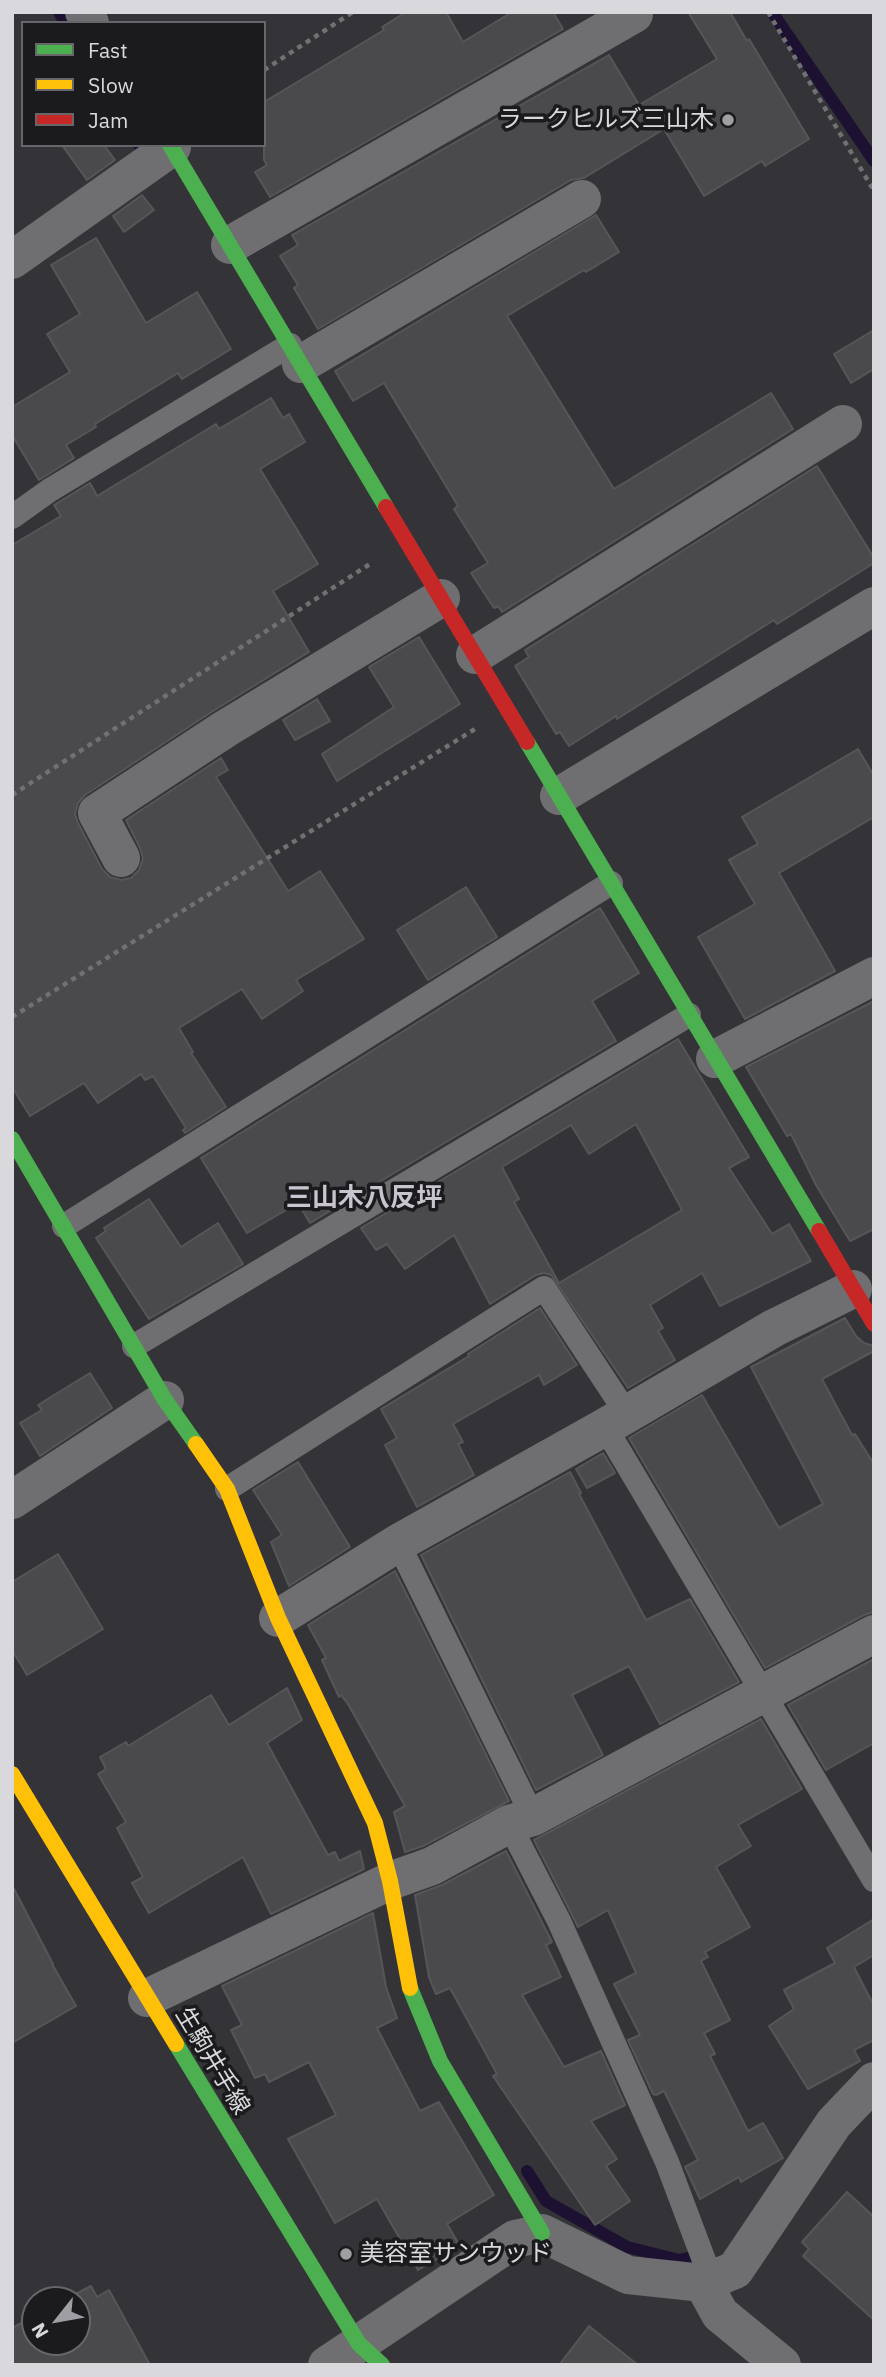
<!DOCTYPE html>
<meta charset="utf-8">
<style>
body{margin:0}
#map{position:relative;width:886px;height:2377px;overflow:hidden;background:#343337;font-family:"IBM Plex Sans",sans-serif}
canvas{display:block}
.frame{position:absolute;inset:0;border:14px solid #d9d8dd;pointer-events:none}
.legend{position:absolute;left:21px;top:21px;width:245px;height:126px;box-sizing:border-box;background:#1b1a1d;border:2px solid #67666a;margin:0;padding:9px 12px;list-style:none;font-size:21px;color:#d9d8dd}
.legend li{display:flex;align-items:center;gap:14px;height:35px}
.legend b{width:35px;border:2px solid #67666a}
.north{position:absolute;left:21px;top:2286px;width:70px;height:70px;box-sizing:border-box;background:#1b1a1d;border:2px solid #67666a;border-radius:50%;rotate:239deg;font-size:19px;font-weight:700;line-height:28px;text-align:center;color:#d9d8dd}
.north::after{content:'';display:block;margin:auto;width:24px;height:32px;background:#9f9ea3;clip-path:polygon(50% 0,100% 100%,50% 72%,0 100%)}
</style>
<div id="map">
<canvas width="886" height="2377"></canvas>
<div class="frame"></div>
<ul class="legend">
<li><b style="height:9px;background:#4caf50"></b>Fast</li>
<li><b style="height:9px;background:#ffc107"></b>Slow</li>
<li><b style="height:9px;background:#c62828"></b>Jam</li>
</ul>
<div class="north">N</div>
</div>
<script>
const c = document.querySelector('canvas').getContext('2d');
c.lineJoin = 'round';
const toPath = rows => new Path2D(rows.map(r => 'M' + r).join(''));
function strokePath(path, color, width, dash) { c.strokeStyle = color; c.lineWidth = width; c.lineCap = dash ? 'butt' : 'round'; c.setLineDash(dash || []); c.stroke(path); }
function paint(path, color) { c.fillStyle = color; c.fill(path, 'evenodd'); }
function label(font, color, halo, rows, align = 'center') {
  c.font = font + ' "IBM Plex Sans","Noto Sans JP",sans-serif'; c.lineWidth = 7; c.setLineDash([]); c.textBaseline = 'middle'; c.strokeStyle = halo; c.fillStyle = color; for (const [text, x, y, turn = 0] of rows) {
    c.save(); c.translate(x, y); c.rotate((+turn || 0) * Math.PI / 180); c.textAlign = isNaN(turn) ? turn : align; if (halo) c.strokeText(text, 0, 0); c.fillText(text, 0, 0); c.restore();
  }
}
const stream = toPath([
 [59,12,65,23],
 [772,12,874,161],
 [139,145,140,146],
 [527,2171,546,2201,627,2247,679,2260,706,2254]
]);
const building = toPath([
 [406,12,446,12,463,42,512,12,553,12,563,29,270,197,255,172,267,165,264,160,264,102,384,30,382,27,406,12],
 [688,12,730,12,747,41,749,39,809,139,765,166,762,161,704,196,664,129,584,178,571,180,318,329,294,288,298,285,280,256,298,245,292,235,609,55,639,105,717,59,688,12],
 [62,145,104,145,115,160,87,180,62,145],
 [142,195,154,210,124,232,113,216,142,195],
 [596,215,619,252,586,272,584,270,507,316,614,489,771,393,793,429,502,612,498,606,494,608,471,573,488,563,454,509,458,506,384,383,353,401,335,371,596,215],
 [96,238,146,323,197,292,231,349,182,379,178,373,95,424,96,427,66,445,74,458,39,480,12,435,12,407,70,372,47,334,80,314,51,265,96,238],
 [874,330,874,369,851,383,834,354,874,330],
 [271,398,283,418,289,414,305,442,260,469,318,564,273,591,309,652,213,711,85,795,78,803,75,814,78,823,102,869,110,877,121,880,131,878,139,870,143,858,140,848,126,820,221,758,228,770,216,777,288,891,320,871,364,939,296,980,303,991,262,1019,242,989,179,1028,193,1052,191,1053,226,1107,185,1133,183,1130,186,1128,153,1076,145,1080,141,1074,98,1103,84,1083,30,1116,12,1087,12,545,61,516,54,505,90,483,97,496,216,424,219,429,271,398],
 [817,466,874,558,874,563,777,624,774,620,617,719,616,716,569,746,560,732,556,734,515,666,529,657,525,650,817,466],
 [419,637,460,704,337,781,322,754,394,707,369,667,419,637],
 [317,699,330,721,295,740,283,720,317,699],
 [858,749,874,776,874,817,779,873,835,971,745,1019,698,937,755,904,729,860,758,844,742,817,858,749],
 [466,887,497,937,428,980,397,930,466,887],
 [600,908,639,973,592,1001,616,1041,310,1223,298,1203,247,1233,201,1158,600,908],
 [874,1001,874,1229,850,1241,816,1185,791,1134,787,1136,746,1067,874,1001],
 [678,1039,749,1157,729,1168,772,1234,789,1224,811,1261,720,1306,702,1273,650,1305,663,1328,658,1331,675,1360,628,1388,551,1275,544,1273,536,1275,490,1304,454,1235,405,1269,387,1244,376,1250,361,1228,678,1039],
 [636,1124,682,1210,559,1283,514,1202,519,1199,502,1167,571,1125,589,1154,636,1124],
 [149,1199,181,1247,218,1223,243,1264,149,1319,96,1238,106,1231,104,1228,149,1199],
 [540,1308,577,1365,544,1385,539,1375,453,1424,463,1442,458,1444,474,1475,417,1507,385,1445,397,1438,381,1409,469,1356,468,1354,540,1308],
 [845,1318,856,1336,864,1343,874,1346,874,1351,822,1379,852,1435,855,1434,874,1464,874,1612,864,1615,765,1668,629,1438,702,1395,779,1528,823,1504,751,1367,845,1318],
 [90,1373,112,1408,40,1456,20,1423,42,1410,38,1405,90,1373],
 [603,1453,615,1473,587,1488,576,1469,603,1453],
 [298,1462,350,1547,289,1586,271,1542,282,1535,253,1490,298,1462],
 [570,1472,581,1493,579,1494,646,1620,690,1599,739,1682,660,1724,629,1666,572,1695,603,1755,536,1790,421,1555,570,1472],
 [58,1554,103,1629,27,1675,12,1650,12,1582,58,1554],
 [395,1571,509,1801,423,1846,405,1852,394,1812,405,1806,348,1704,341,1695,339,1697,322,1660,326,1658,308,1625,395,1571],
 [874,1659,874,1743,826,1770,788,1705,874,1659],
 [287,1688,302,1720,267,1743,328,1855,335,1852,339,1861,360,1851,364,1869,271,1914,243,1857,149,1913,132,1883,143,1877,117,1828,126,1822,98,1774,106,1769,100,1757,126,1742,128,1746,211,1695,229,1725,287,1688],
 [761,1719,802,1789,738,1825,751,1846,716,1867,750,1927,705,1952,708,1957,701,1961,730,2020,704,2033,715,2054,710,2056,748,2131,763,2123,783,2158,741,2182,739,2177,700,2199,685,2167,698,2160,664,2091,656,2095,653,2094,628,2040,640,2035,614,1984,636,1973,608,1910,578,1927,534,1840,761,1719],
 [506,1851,552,1942,546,1945,561,1977,522,1995,564,2067,601,2051,625,2105,591,2121,617,2159,606,2166,630,2201,595,2225,493,2076,497,2074,450,1988,436,1994,429,1977,415,1895,442,1885,506,1851],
 [12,1885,53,1964,52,1964,76,2006,12,2043,12,1885],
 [373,1913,386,1987,397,2018,377,2028,420,2111,439,2102,494,2195,447,2224,460,2246,418,2270,377,2199,335,2223,288,2139,336,2115,309,2062,269,2082,265,2074,255,2078,231,2030,242,2025,222,1986,373,1913],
 [874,1919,874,1955,854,1967,874,2006,874,2040,854,2050,860,2061,808,2089,769,2026,794,2009,784,1990,835,1963,827,1948,874,1919],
 [847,2192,874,2217,874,2320,803,2256,809,2249,802,2242,847,2192],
 [91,2286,97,2297,109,2290,150,2365,12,2365,12,2328,35,2316,35,2342,77,2342,77,2300,64,2300,91,2286],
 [589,2326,638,2365,559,2365,589,2326]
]);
const path = toPath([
 [768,12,874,191],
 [264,70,353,12],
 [12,795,373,562],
 [12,1017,475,729]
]);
const lane = toPath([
 [12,517,50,490,290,345],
 [64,1226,611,883],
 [134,1346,689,1015],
 [605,1427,874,1880],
 [227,1489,544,1288,627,1414],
 [398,1543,533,1817],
 [509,1824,559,1921,667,2162,705,2263,703,2283]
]);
const street = toPath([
 [84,12,90,23],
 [230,245,634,14],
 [12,260,172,147],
 [301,364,582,199],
 [475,655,843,424],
 [559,796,874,606],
 [121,858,97,813,225,729,441,598],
 [715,1059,874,976],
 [12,1500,165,1400],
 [278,1618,398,1543,605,1427,774,1328,853,1289],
 [147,1998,390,1881,432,1866,509,1824,533,1817,874,1634],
 [703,2283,720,2314,782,2365],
 [327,2365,515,2239,542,2233,628,2275,703,2283,735,2270,834,2123,874,2081]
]);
const fast = toPath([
 [170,145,386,507],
 [527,742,819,1231],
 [12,1139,165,1400,196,1444],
 [410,1988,440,2061,542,2233],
 [176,2044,359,2344,382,2365]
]);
const slow = toPath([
 [196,1444,227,1489,278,1618,375,1823,390,1881,410,1988],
 [12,1774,176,2044]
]);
const jam = toPath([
 [386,507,527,742],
 [819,1231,874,1324]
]);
const markers = [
 [728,120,7,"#9f9ea3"],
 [346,2254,7,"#9f9ea3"]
];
const poiNames = [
 ["ラークヒルズ三山木",714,120],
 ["美容室サンウッド",360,2254,"left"]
];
const streetNames = [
 ["生駒井手線",212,2061,59]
];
const neighbourhoodNames = [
 ["三山木八反坪",364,1198]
];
strokePath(stream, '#1c1130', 12);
paint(building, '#4a4a4d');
strokePath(building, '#565659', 2);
strokePath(path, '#717073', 4.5, [5, 5]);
strokePath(lane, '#6f6e71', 24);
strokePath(street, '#6f6e71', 38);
strokePath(fast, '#4caf50', 16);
strokePath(slow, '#ffc107', 16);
strokePath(jam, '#c62828', 16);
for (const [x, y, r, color] of markers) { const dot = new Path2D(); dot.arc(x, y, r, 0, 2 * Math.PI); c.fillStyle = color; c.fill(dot); strokePath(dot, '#1b1a1d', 2.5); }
label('24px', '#d9d8dd', '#1b1a1d', poiNames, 'right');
label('24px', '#d9d8dd', '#1b1a1d', streetNames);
label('bold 26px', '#c8c5ce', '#1b1a1d', neighbourhoodNames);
</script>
